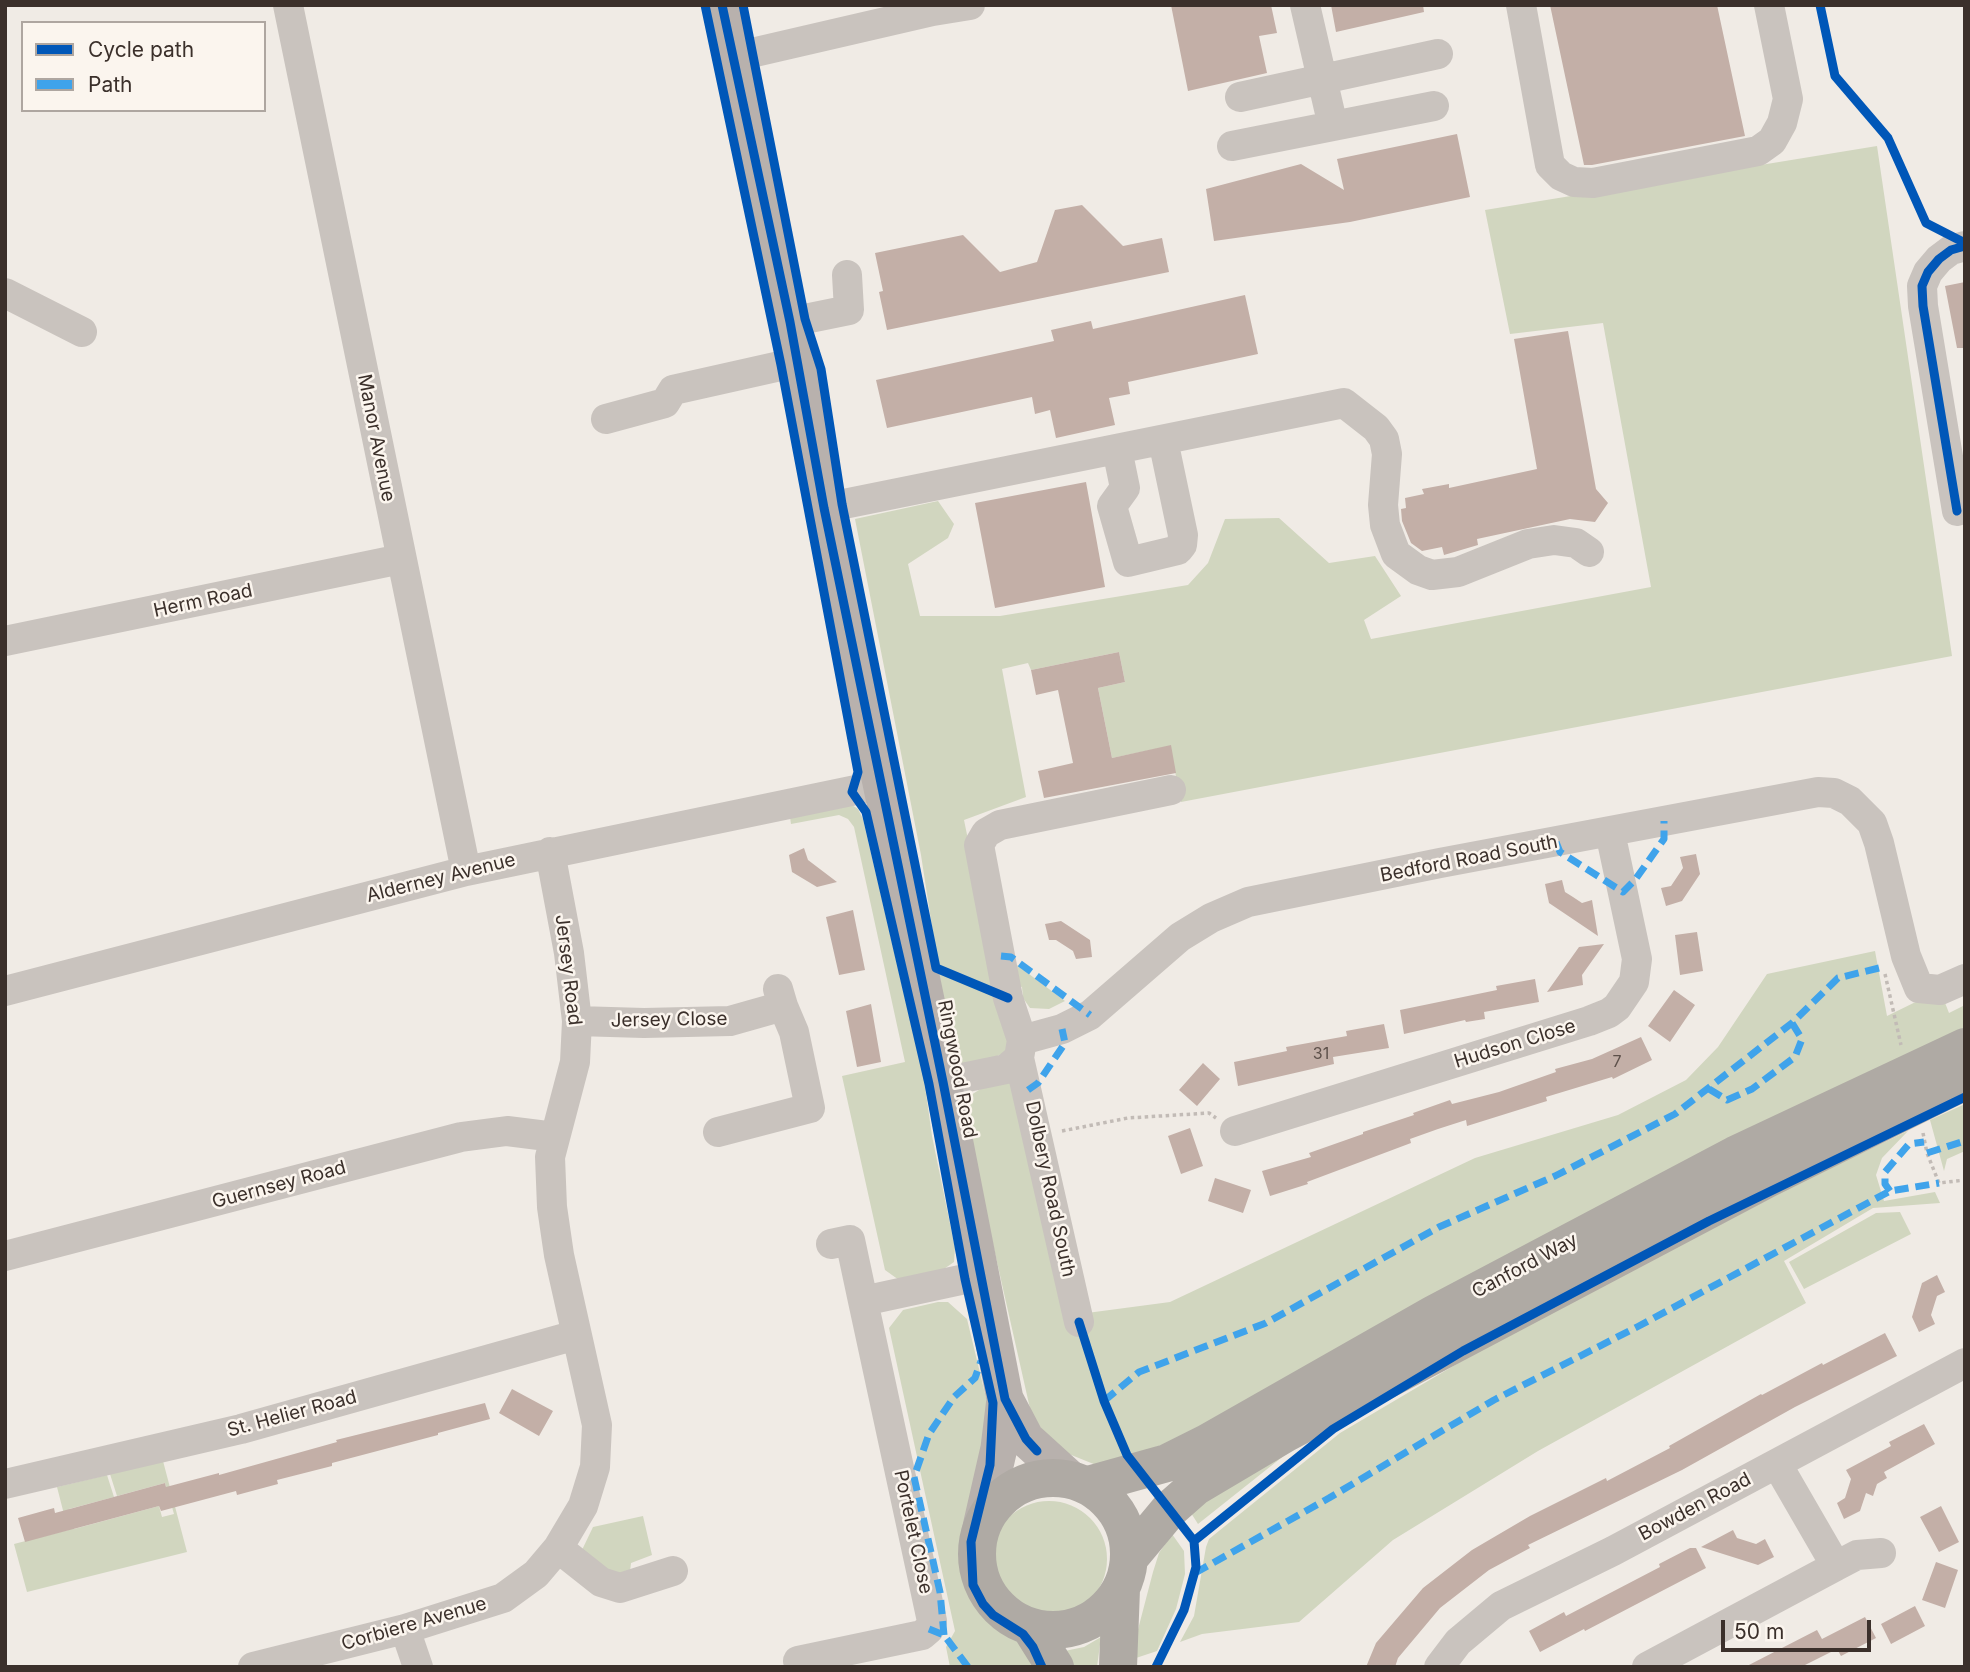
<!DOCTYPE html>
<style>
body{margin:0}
#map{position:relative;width:1970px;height:1672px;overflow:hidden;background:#f0ebe5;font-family:Inter,sans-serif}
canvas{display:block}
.frame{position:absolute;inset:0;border:7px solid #3b302b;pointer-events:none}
.legend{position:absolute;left:21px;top:21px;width:245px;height:91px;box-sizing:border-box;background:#fbf5ee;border:2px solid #aea6a0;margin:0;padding:9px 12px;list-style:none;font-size:21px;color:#3b302b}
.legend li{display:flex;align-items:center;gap:14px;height:35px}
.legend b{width:35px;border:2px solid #aea6a0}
.scale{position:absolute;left:1721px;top:1620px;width:150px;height:32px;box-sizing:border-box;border:4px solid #3b302b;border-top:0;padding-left:9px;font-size:21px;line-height:24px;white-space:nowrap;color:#3b302b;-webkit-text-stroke:5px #fbf5ee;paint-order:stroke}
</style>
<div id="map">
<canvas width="1970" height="1672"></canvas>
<div class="frame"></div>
<ul class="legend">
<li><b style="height:9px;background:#0057b8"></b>Cycle path</li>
<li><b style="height:9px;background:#3fa3eb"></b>Path</li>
</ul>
<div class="scale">50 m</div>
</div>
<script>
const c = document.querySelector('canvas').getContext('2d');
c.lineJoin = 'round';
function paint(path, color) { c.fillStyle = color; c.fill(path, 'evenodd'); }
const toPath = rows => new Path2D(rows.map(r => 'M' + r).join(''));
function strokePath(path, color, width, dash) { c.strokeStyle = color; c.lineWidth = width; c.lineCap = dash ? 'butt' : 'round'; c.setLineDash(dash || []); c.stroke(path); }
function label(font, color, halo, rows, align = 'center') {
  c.font = font + ' Inter,sans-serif'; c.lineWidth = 5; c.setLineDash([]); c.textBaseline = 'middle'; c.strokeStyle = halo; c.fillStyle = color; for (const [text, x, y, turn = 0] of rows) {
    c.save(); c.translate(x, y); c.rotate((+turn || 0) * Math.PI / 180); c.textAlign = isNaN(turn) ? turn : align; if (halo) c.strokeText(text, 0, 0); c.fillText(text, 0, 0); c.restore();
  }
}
const green = toPath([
 [1877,146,1952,656,1181,802,1170,746,1112,758,1098,688,1125,682,1119,652,1031,670,1028,663,1002,669,1026,797,964,820,1011,1050,972,1067,956,1063,951,1050,921,855,855,519,938,501,954,524,948,538,908,564,920,616,1000,616,1188,585,1208,563,1225,519,1279,518,1329,563,1375,556,1401,596,1364,620,1371,639,1651,587,1603,323,1510,334,1485,210],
 [852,805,858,809,863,819,924,1079,932,1136,955,1248,954,1262,941,1271,899,1280,885,1270,842,1076,905,1062,854,827,848,819,839,815,791,824,790,817],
 [1875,951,1887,1016,1940,990,1949,1013,1965,1005,1965,1033,1181,1438,1101,1467,1054,1448,1031,1413,963,1111,968,1097,982,1088,1012,1079,1087,1313,1170,1302,1475,1158,1618,1115,1686,1080,1718,1047,1767,974],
 [1017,965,1065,1001,1049,1009,1030,1008,1023,998,1022,987,1018,986],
 [1965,1104,1965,1151,1947,1159,1944,1171,1930,1120],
 [1908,1131,1882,1158,1876,1175,1884,1201,1935,1192,1940,1203,1873,1208,1784,1261,1806,1303,1538,1451,1393,1540,1299,1622,1202,1634,1180,1642,1194,1616,1206,1547,1209,1539,1340,1433,1477,1352,1807,1179],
 [1900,1212,1911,1234,1804,1289,1789,1262,1876,1213],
 [938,1302,948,1302,967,1319,987,1402,989,1436,972,1504,963,1562,969,1596,983,1617,1007,1636,1024,1642,1036,1667,950,1667,946,1647,955,1631,889,1328,903,1310],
 [1315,1431,1198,1524,1191,1513,1209,1495],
 [163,1461,187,1552,27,1592,14,1544,68,1530,57,1487,107,1475,114,1497,69,1509,74,1529,159,1506,162,1517,174,1514,165,1483,117,1496,110,1474],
 '991 1559a58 58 0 1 1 116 0a58 58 0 1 1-116 0Z',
 [643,1516,652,1555,631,1563,630,1572,615,1578,582,1550,593,1527],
 [1172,1534,1184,1551,1185,1574,1176,1609,1157,1651,1130,1660,1153,1572,1159,1553],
 [1101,1637,1097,1667,1061,1667,1055,1653,1084,1647]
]);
const building = toPath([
 [1171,5,1271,5,1277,33,1259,36,1267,73,1188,91],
 [1331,5,1423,5,1424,12,1336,32],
 [1550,5,1717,5,1745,136,1592,165,1584,165],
 [1457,134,1470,197,1350,222,1214,241,1206,189,1301,164,1344,190,1337,159],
 [1082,205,1123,246,1162,238,1169,272,887,330,879,292,883,291,875,253,963,235,1000,272,1037,262,1055,210],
 [1965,282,1965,348,1957,348,1945,286],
 [1245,295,1258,354,1128,382,1130,394,1109,398,1115,425,1056,438,1050,410,1035,414,1032,397,887,428,876,380,1054,341,1051,330,1091,321,1093,329],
 [1568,331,1596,489,1608,503,1595,522,1570,519,1477,539,1478,545,1444,555,1442,547,1422,551,1411,543,1402,521,1401,509,1406,508,1405,498,1424,494,1422,489,1449,484,1449,488,1537,469,1514,339],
 [1086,482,1105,587,995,608,975,503],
 [1119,652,1125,682,1098,688,1112,758,1171,745,1176,773,1044,798,1038,771,1073,763,1058,690,1036,695,1031,670],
 [804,848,808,860,837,882,817,887,792,872,789,855],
 [1696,854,1700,874,1682,901,1666,906,1661,888,1671,886,1683,868,1680,857],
 [1562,880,1565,892,1573,897,1582,903,1592,900,1598,936,1549,903,1545,884],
 [853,910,865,970,839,975,826,917],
 [1061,921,1090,940,1092,957,1076,959,1073,951,1056,940,1049,940,1045,924],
 [1697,932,1703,971,1680,975,1675,935],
 [1604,944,1582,975,1583,985,1547,992,1579,947],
 [1535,979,1539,1002,1484,1012,1485,1019,1466,1022,1465,1020,1404,1034,1400,1010,1497,990,1496,986],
 [1674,990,1695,1005,1670,1042,1648,1026],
 [871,1004,881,1062,857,1067,846,1011],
 [1384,1024,1389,1048,1333,1057,1334,1064,1238,1086,1234,1062,1287,1051,1286,1047,1347,1036,1346,1031],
 [1641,1037,1652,1060,1613,1079,1612,1077,1546,1097,1547,1101,1467,1126,1466,1120,1438,1129,1410,1139,1411,1143,1307,1182,1308,1184,1270,1196,1262,1171,1311,1157,1309,1153,1363,1134,1363,1132,1414,1115,1413,1113,1450,1100,1452,1104,1499,1092,1556,1072,1555,1069,1592,1059],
 [1203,1063,1220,1079,1197,1106,1179,1090],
 [1190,1128,1203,1166,1181,1174,1168,1136],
 [1215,1178,1251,1190,1243,1213,1208,1201],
 [1937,1275,1945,1292,1937,1296,1931,1315,1935,1324,1919,1332,1912,1317,1922,1283],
 [1885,1333,1897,1356,1795,1407,1682,1470,1528,1545,1530,1548,1489,1570,1440,1608,1398,1658,1395,1667,1366,1667,1376,1643,1423,1588,1472,1550,1530,1516,1606,1478,1607,1481,1670,1448,1669,1446,1761,1394,1762,1395,1822,1363,1823,1365],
 [512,1389,553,1411,539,1436,499,1413],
 [485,1403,490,1419,438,1433,438,1435,332,1463,332,1466,277,1480,278,1484,237,1495,236,1491,161,1511,159,1506,25,1542,18,1518,54,1508,55,1513,165,1483,166,1487,219,1473,219,1475,337,1442,336,1440],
 [1924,1424,1935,1444,1884,1472,1887,1478,1877,1484,1873,1496,1866,1493,1860,1511,1844,1519,1837,1503,1845,1498,1851,1479,1846,1470,1891,1446,1889,1442],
 [1941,1506,1959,1542,1939,1552,1920,1517],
 [1733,1530,1737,1538,1756,1544,1765,1539,1774,1557,1758,1565,1701,1547],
 [1690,1548,1696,1548,1706,1568,1585,1631,1584,1629,1540,1652,1529,1631,1564,1612,1566,1616,1660,1567,1659,1564],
 [1936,1562,1958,1570,1945,1608,1922,1600],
 [1915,1606,1925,1626,1891,1644,1881,1624],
 [1865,1617,1876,1638,1841,1656,1837,1649,1801,1667,1745,1667,1817,1630,1822,1639]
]);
const path = toPath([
 [1885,974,1901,1045],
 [1062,1131,1128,1118,1209,1113,1216,1118],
 [1923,1133,1927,1153,1939,1183,1965,1180]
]);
const minor = toPath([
 [288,5,466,871],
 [1305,5,1333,126,1434,106],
 [1521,5,1550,165,1561,176,1574,182,1593,183,1758,151,1772,141,1782,123,1788,99,1769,5],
 [734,57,933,11,970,5],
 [1240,97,1438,54],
 [1232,146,1333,126],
 [5,293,82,332],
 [790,322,849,310,847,275],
 [606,419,665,403,673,390,798,362],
 [1117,449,1125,488,1112,506,1128,562,1178,550,1182,545,1183,535,1163,440],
 [824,508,1344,403,1376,428,1384,439,1387,454,1383,505,1385,525,1396,554,1418,570,1432,575,1458,572,1528,544,1554,540,1576,543,1589,552],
 [1957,511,1923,306,1922,286,1928,272,1939,259,1951,250,1965,246],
 [5,641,401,559],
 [5,991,466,871,880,785],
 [577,1021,644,1023,730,1021,783,1006,778,989],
 [1022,1040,1062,1029,1090,1015,1180,937,1211,918,1248,902,1440,863,1818,792,1834,793,1850,801,1872,823,1879,843,1906,956,1919,988,1940,990,1965,979],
 [1022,1040,1008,998,979,845,986,833,1000,825,1171,790],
 [1019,1058,1079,1322],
 [943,1082,1006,1069,1019,1058,1022,1040],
 [1235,1131,1589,1021,1609,1013,1617,1007,1634,982,1637,959,1610,832],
 [718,1132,810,1108,794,1032,783,1006],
 [831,1244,850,1240,863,1301],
 [5,1256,461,1137,507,1131,555,1137],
 [5,1484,241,1429,576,1335],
 [558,1548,601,1582,620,1588,673,1571],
 [1836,1566,1857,1555,1881,1553],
 [405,1629,418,1667],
 [798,1661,922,1635,929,1629,932,1621,863,1301,979,1276],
 [253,1667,405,1629,503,1598,536,1574,558,1548,583,1506,595,1467,597,1425,559,1255,552,1207,550,1157,575,1062,577,1021,569,953,550,852],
 [1439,1667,1458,1642,1501,1606,1613,1551,1965,1363],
 [1647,1667,1836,1566,1777,1464]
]);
const major = toPath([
 [722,5,790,322,824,508,943,1082,1005,1399,1026,1439,1069,1478],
 [981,1527,999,1448,1005,1399]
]);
const highway = toPath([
 '977 1554a76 76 0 1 1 152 0a76 76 0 1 1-152 0Z',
 [1088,1485,1167,1463,1207,1443,1434,1314,1735,1155,1965,1047],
 [1130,1557,1170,1509,1195,1487,1286,1433,1769,1178,1965,1081],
 [1030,1627,1055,1667],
 [1118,1667,1121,1589]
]);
const quiet = toPath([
 [1556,842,1560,852,1623,892,1635,880,1664,839,1664,821],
 [1001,956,1011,957,1090,1015],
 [1709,1089,1727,1100,1752,1089,1795,1057,1802,1039,1792,1023],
 [1028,1090,1038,1083,1065,1043,1062,1029],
 [1927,1153,1965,1141],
 [1890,1191,1885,1184,1885,1172,1909,1144,1924,1142],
 [1104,1401,1139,1372,1266,1323,1439,1227,1555,1176,1675,1114,1792,1023,1838,978,1883,967],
 [1195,1573,1329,1498,1494,1400,1637,1327,1890,1191,1939,1183],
 [929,1629,944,1635,968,1667],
 [944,1635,940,1592,914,1477,929,1434,954,1397,975,1378,981,1361]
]);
const cycleway = toPath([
 [705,5,781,365,858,772,852,792,866,812,929,1084,965,1279,993,1403,990,1465,971,1542,973,1585,983,1604,993,1615,1023,1634,1033,1647,1042,1667],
 [722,5,790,322,824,508,943,1082,1005,1399,1026,1439,1037,1451],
 [743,5,805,319,821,369,842,504,936,968,1008,998],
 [1820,5,1835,76,1888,138,1926,223,1965,243],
 [1957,511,1923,306,1922,286,1928,272,1939,259,1951,250,1965,246],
 [1079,1322,1104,1401,1127,1455,1194,1541,1196,1567,1184,1610,1156,1667],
 [1194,1541,1333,1429,1463,1351,1709,1221,1965,1097]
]);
const numberNames = [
 ["31",1321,1054],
 ["7",1617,1062]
];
const streetNames = [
 ["Manor Avenue",376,438,79],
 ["Herm Road",203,601,-12],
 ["Bedford Road South",1469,859,-11],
 ["Alderney Avenue",441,878,-14],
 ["Jersey Road",568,970,83],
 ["Jersey Close",669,1020,-1],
 ["Hudson Close",1515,1044,-17],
 ["Ringwood Road",957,1069,79],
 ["Guernsey Road",279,1185,-15],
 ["Dolbery Road South",1050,1189,78],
 ["Canford Way",1525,1266,-28],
 ["St. Helier Road",292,1414,-15],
 ["Bowden Road",1695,1507,-28],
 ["Portelet Close",913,1532,78],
 ["Corbiere Avenue",414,1624,-16]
];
paint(green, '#d1d6bf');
paint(building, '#c3afa7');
strokePath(path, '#c2bbb6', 3.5, [3.5, 3.5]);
strokePath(minor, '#c9c3be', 30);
strokePath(major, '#b8b1ad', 37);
strokePath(highway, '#afaaa4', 38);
strokePath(quiet, '#3fa3eb', 7, [14, 7]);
strokePath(cycleway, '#0057b8', 9);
label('16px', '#5d504a', null, numberNames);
label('19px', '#3b302b', '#fbf5ee', streetNames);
</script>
